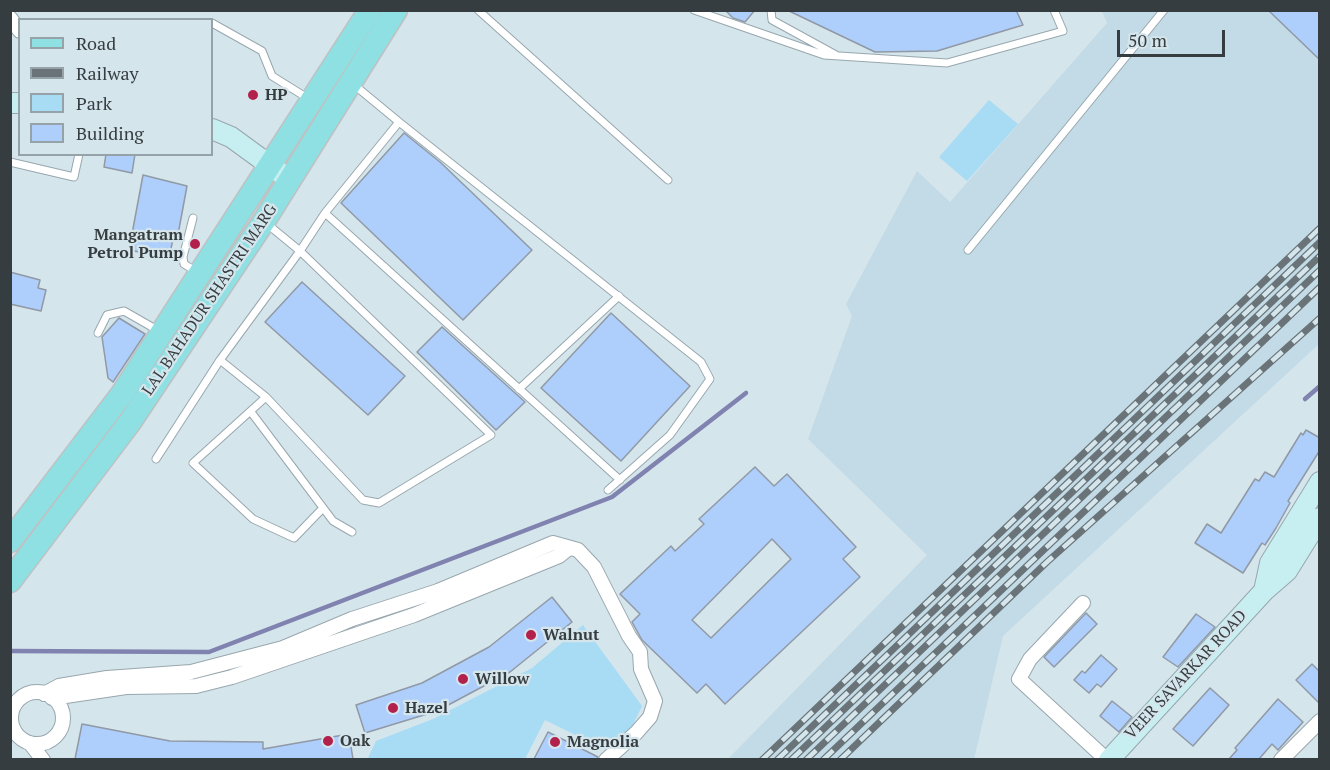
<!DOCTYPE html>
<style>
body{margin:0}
#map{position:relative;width:1330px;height:770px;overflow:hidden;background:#d5e5ec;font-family:"PT Serif",serif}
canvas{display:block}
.frame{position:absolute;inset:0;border:12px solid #363d40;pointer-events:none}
.legend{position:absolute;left:18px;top:18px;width:195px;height:138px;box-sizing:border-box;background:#d5e5ec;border:2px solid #95a2a7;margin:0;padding:8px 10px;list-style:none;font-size:18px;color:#363d40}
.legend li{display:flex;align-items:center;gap:12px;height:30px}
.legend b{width:30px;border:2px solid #95a2a7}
.scale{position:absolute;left:1117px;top:30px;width:108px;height:27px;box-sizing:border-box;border:3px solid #363d40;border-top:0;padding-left:8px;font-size:18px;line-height:21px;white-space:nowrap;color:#363d40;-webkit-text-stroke:4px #d5e5ec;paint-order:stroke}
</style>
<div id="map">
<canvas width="1330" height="770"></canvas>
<div class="frame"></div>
<ul class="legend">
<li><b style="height:8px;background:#8ee0e3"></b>Road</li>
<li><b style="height:8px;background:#6a7478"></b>Railway</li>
<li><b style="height:16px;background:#a7dcf4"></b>Park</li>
<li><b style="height:16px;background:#aecffb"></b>Building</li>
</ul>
<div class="scale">50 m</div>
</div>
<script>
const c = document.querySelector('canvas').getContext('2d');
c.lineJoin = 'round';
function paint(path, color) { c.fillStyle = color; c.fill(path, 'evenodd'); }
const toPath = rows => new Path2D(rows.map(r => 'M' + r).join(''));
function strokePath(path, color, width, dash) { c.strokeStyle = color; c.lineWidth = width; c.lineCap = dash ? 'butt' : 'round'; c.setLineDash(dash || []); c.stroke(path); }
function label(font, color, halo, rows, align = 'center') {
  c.font = font + ' "PT Serif",serif'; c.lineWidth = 4.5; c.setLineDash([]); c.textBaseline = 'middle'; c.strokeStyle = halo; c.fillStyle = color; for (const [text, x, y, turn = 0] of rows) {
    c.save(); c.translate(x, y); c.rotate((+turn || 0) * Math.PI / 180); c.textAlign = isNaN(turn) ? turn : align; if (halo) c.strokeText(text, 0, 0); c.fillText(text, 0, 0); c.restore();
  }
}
const built = toPath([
 [1102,11,1319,11,1319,344,1003,636,974,759,727,760,927,555,808,439,852,316,846,304,917,171,950,202,1107,23]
]);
const green = toPath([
 [989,100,1018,124,967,181,939,157],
 [583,625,642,706,618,756,545,720,525,759,367,760,376,741,433,719,532,668]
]);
const stream = toPath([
 [1305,399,1320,386],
 [10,651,209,652,612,497,746,393]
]);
const building = toPath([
 [725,10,755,10,745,22,733,18,725,10],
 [787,10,1016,10,1023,25,937,51,875,52,787,10],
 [1268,10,1320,10,1320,60,1268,10],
 [404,133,440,162,532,250,463,320,341,203,404,133],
 [106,154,135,154,132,173,104,167,106,154],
 [143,175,187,186,177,240,173,239,169,258,129,250,143,175],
 [10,272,40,280,38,288,46,290,41,311,10,304,10,272],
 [302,282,405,376,368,415,265,322,302,282],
 [611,313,690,386,621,461,541,388,611,313],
 [119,318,145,334,113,382,108,378,102,337,119,318],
 [442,327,525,402,496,430,417,352,442,327],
 [1306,430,1320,438,1320,450,1288,501,1290,503,1276,528,1265,545,1262,543,1243,573,1195,543,1207,524,1221,533,1255,479,1259,481,1265,472,1274,477,1301,433,1303,435,1306,430],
 [755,467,774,486,787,474,856,547,843,559,860,577,725,704,706,684,697,693,642,640,632,622,640,614,620,594,671,546,675,551,704,524,699,519,755,467],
 [772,539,791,559,711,638,692,620,772,539],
 [552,597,572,622,510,672,437,711,365,733,356,705,422,683,489,647,552,597],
 [1086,613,1097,624,1054,667,1044,657,1086,613],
 [1196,614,1215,627,1178,667,1163,657,1196,614],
 [1101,655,1117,669,1101,687,1097,684,1089,693,1074,680,1082,671,1085,673,1101,655],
 [1312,664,1320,672,1320,704,1296,680,1312,664],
 [1210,688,1229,705,1193,746,1173,729,1210,688],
 [1278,699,1303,722,1278,750,1272,744,1259,759,1229,759,1237,750,1235,748,1278,699],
 [1112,701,1132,717,1119,732,1100,716,1112,701],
 [82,724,170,741,263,742,263,749,349,734,353,759,75,759,82,724],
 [548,732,598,757,597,759,534,759,548,732]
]);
const lane = toPath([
 [478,10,668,180],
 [694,10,824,55,947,63,1063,31,1054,10],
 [771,10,772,20,836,55],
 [212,23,262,51,272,76,309,99],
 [353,84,399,122],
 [10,162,74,177,79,154],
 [325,213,620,480],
 [193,218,183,257,184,264,197,272],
 [968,250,1164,10],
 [98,333,107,315,124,311,159,331],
 [220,360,266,397,363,500,379,503,491,435,300,251,266,223],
 [519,389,619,296],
 [266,397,193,463,253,519,294,538,323,508],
 [251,412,333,521,352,532],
 [156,459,220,360,300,251,325,213,399,122,701,362,710,379,670,435,608,490]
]);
const street = toPath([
 [10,18,20,31],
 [1083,603,1030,659,1019,679,1107,760],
 '11 718a26 26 0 1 1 52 0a26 26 0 1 1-52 0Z',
 [44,694,59,686,107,678,191,672,283,648,352,619,438,591,553,543,578,550,594,567,629,636,640,652,641,669,655,701,650,717,636,733,606,760],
 [52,698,126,687,196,686,232,677,414,615,559,556,569,548],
 [30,743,43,760],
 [1281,760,1320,721]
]);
const secondary = toPath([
 [10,103,20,103],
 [212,129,231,137,290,180],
 [1264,591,1270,563,1320,482],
 [1109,760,1264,591,1287,571,1320,518]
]);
const primary = toPath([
 [10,541,122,394,370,10],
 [10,581,130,422,264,221,396,10]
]);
const rail = toPath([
 [762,760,1320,228],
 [777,760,1320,242],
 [791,760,1320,256],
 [806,760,1320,270],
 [823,760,1320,287],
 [840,760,1047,562,1320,318]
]);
const markers = [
 [253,95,6,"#b2214c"],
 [195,244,6,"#b2214c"],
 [531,635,6,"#b2214c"],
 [463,679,6,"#b2214c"],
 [393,708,6,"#b2214c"],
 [328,741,6,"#b2214c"],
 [555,742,6,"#b2214c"]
];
const poiNames = [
 ["HP",265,95],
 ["Mangatram",183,235,"right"],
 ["Petrol Pump",183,253,"right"],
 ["Walnut",543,635],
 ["Willow",475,679],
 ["Hazel",405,708],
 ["Oak",340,741],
 ["Magnolia",567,742]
];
const streetNames = [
 ["LAL BAHADUR SHASTRI MARG",210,300,-56],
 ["VEER SAVARKAR ROAD",1186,675,-47]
];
paint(built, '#c2dbe6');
paint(green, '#a7dcf4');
strokePath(stream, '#8082af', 4.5);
paint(building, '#aecffb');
strokePath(building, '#9099a5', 1.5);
strokePath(lane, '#98a7ae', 9);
strokePath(street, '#98a7ae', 16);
strokePath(secondary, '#98a7ae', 22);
strokePath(primary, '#bfc1c2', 25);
strokePath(lane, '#fff', 7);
strokePath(street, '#fff', 14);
strokePath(secondary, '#c7eff1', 20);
strokePath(primary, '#8ee0e3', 22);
strokePath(rail, '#6a7478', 7);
strokePath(rail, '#d5e5ec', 4.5, [14]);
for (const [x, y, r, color] of markers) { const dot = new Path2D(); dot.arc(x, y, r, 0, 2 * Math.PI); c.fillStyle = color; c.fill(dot); strokePath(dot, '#d5e5ec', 2); }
label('bold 16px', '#363d40', '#d5e5ec', poiNames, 'left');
label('16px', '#363d40', '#d5e5ec', streetNames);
</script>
